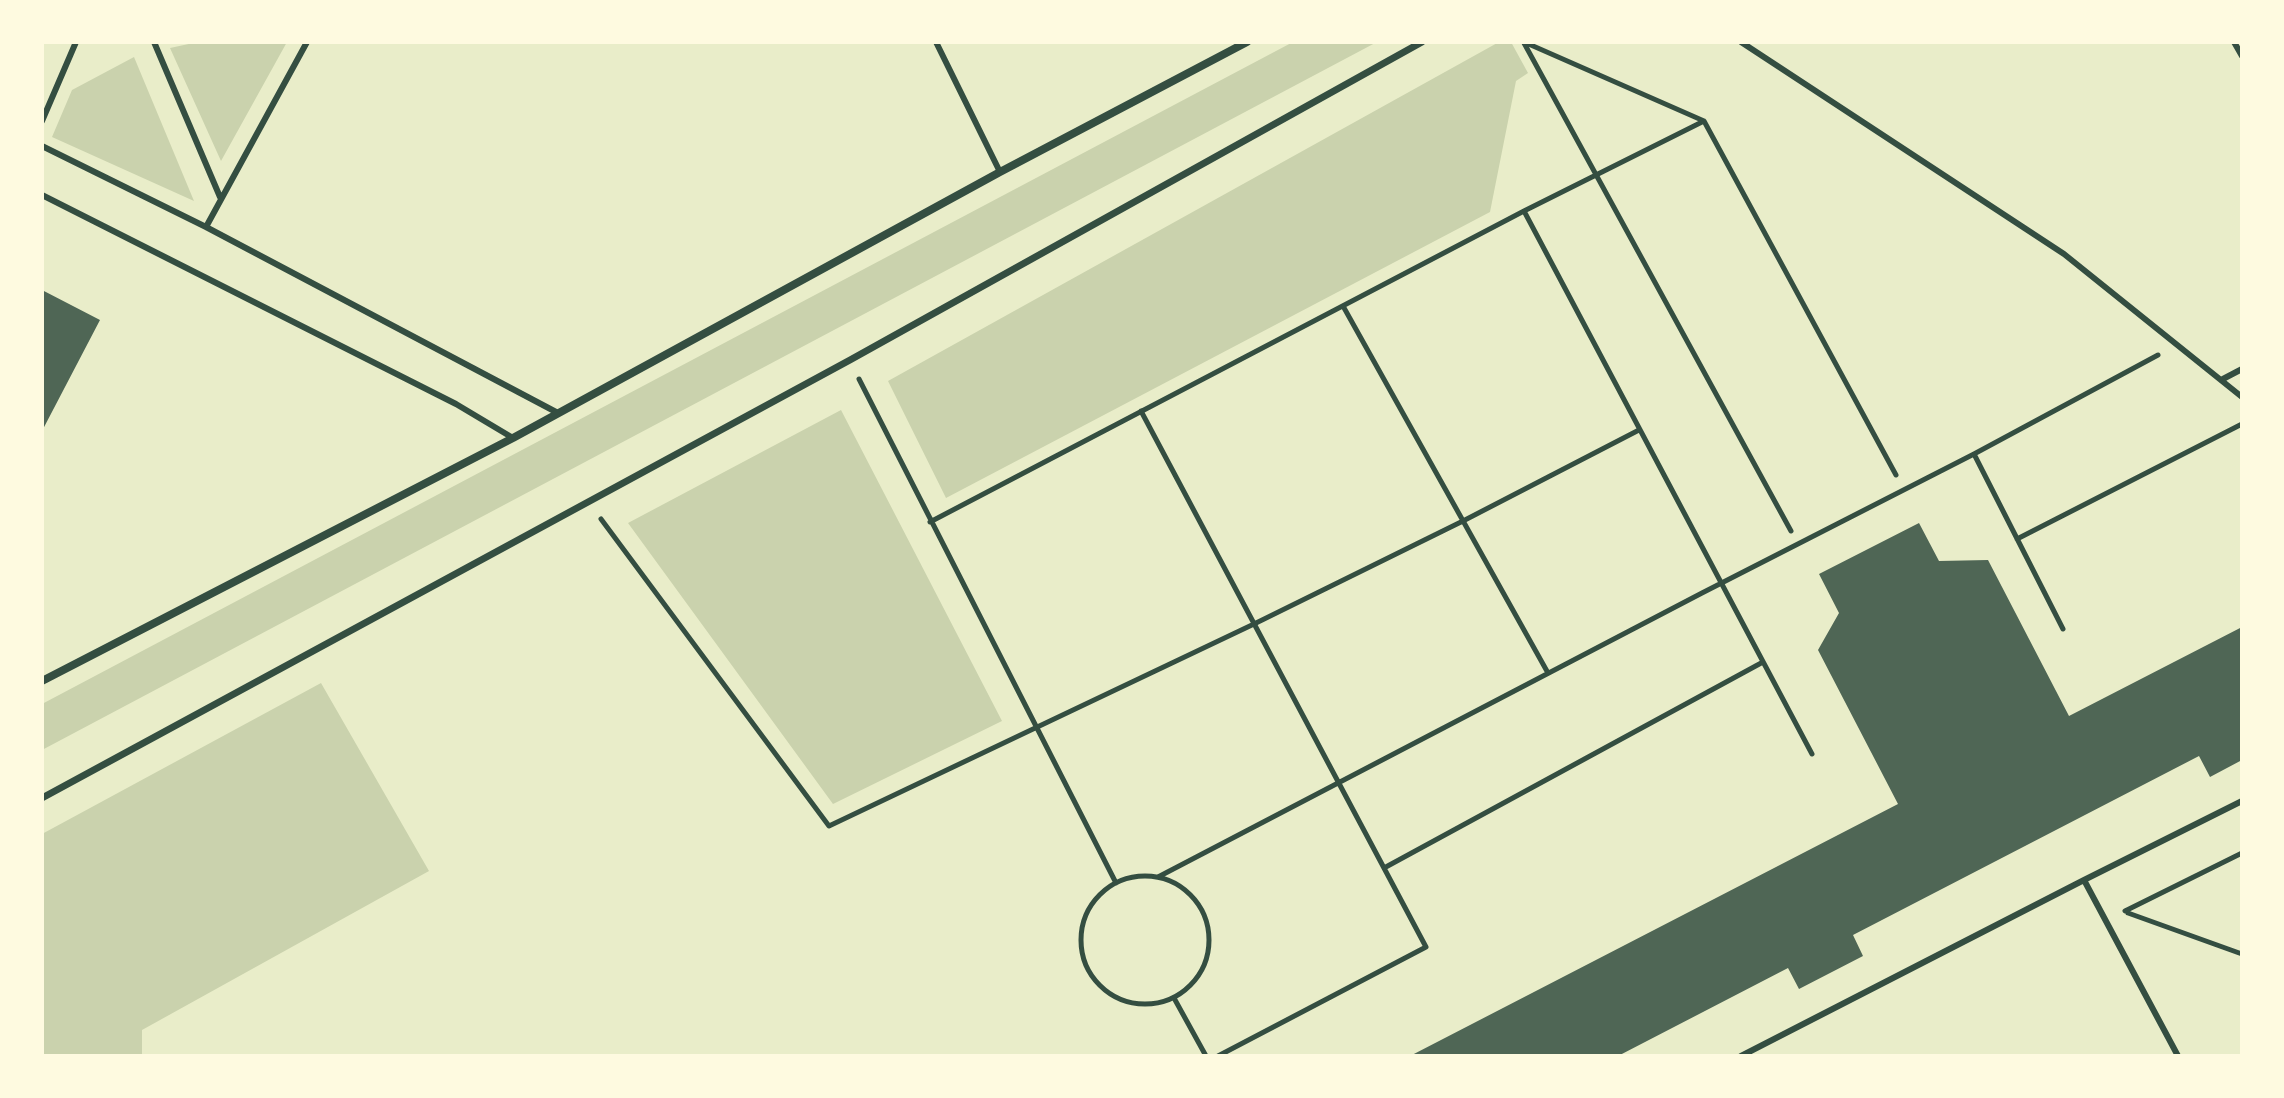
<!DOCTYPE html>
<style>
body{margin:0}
#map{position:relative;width:2284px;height:1098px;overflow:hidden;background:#e9edc9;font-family:"Alegreya Sans",sans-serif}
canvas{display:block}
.frame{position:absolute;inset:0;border:44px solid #fefae0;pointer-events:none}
</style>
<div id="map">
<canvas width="2284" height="1098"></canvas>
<div class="frame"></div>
</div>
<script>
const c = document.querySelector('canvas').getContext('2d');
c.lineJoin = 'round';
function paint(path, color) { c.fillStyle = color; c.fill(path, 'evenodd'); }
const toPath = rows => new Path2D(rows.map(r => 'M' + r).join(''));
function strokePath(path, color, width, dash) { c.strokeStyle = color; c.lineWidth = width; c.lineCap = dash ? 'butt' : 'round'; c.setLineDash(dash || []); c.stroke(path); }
const green = toPath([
 [198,42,287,42,221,161,170,48],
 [1293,42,1377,42,42,750,42,704],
 [1499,42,1511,42,1528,73,1516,81,1490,212,946,498,888,381],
 [134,57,194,201,52,137,72,90],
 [841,410,1002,721,833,804,628,523],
 [321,683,429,871,142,1030,142,1056,42,1056,42,834]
]);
const building = toPath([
 [42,290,100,320,42,431],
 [1919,523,1939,561,1988,560,2069,716,2242,627,2242,760,2210,777,2199,756,1853,935,1863,956,1799,989,1788,968,1618,1056,1410,1056,1898,804,1818,650,1839,613,1819,574]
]);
const path = toPath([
 [1524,42,1704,121,1896,475],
 [1524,43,1791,531],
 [1524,211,1812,754],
 [1343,306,1548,673],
 [859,379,1116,883],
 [1141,411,1426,947,1218,1056],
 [1974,454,2063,629],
 [601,519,829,826,1254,624,1463,521,1639,430],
 [930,522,1524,211,1704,121],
 [2017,539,2242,424],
 [1384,868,1763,662],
 '1081 940a64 64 0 1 1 128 0a64 64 0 1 1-128 0Z',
 [1158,877,1702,593,1974,454,2158,355],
 [2125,911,2242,853],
 [2128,913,2242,954],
 [1174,998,1206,1056]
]);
const service = toPath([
 [154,42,220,197],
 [936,42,1000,172],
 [1741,42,2064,254,2242,397],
 [2234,42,2242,56],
 [42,121,76,42],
 [42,146,206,227,558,413],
 [42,195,456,404,513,438],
 [206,227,307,42],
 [2221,380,2242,369],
 [1741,1056,2084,880],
 [2178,1056,2084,880,2242,801]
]);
const pedestrian = toPath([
 [42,798,850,360,1422,42]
]);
const minor = toPath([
 [42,681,513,438,1000,172,1247,42]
]);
paint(green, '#cad2ad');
paint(building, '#4f6655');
strokePath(path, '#344e41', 5);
strokePath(service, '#344e41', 6);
strokePath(pedestrian, '#344e41', 7);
strokePath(minor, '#344e41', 8);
</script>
